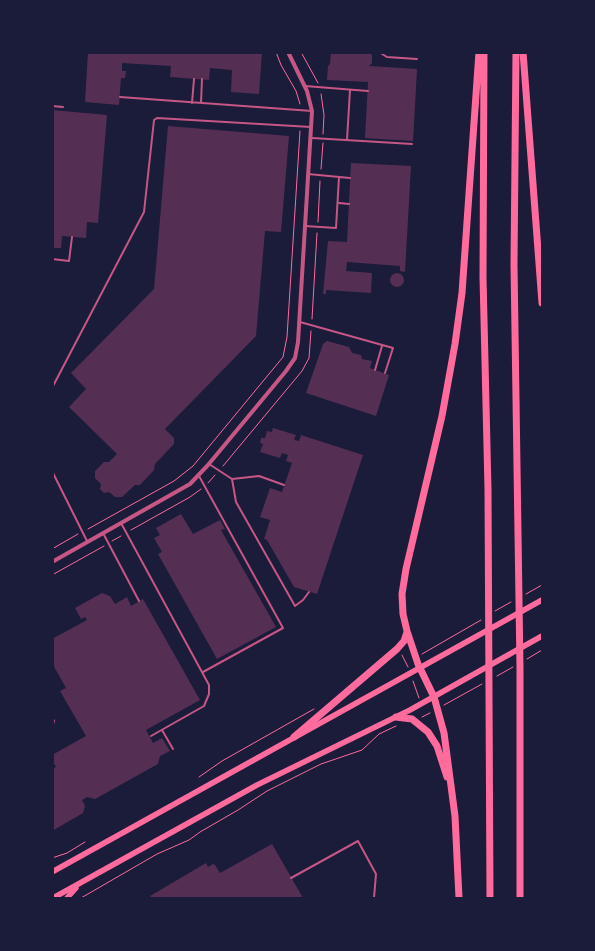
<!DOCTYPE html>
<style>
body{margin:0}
#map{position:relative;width:595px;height:951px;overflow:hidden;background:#1b1b3a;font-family:"Noto Serif",serif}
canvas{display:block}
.frame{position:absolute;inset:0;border:54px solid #1b1b3a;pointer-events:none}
</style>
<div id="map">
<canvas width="595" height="951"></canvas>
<div class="frame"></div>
</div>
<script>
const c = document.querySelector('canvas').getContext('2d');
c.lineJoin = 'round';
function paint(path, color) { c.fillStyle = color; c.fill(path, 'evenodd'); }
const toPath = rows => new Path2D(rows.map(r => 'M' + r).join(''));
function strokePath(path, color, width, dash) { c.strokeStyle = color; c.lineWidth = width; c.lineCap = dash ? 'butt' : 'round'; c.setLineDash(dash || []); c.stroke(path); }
const building = toPath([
 [88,52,262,52,259,94,231,92,232,70,210,68,209,80,170,77,171,66,122,63,122,71,126,71,125,78,121,78,119,105,85,102],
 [331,52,371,53,372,56,372,63,369,66,417,69,413,141,365,138,368,82,327,80,328,66,330,64],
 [52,110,107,115,98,223,87,222,86,238,62,236,61,248,52,248],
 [168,126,289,136,281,232,265,231,256,336,165,429,174,438,174,444,155,464,154,470,140,485,135,485,122,497,115,497,109,492,104,493,100,489,101,484,95,478,95,471,104,462,109,462,117,454,69,407,86,389,71,373,154,289],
 [351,163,411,166,405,272,400,271,400,266,347,262,346,271,372,273,371,293,326,290,326,294,323,294,328,241,347,242],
 '390 280a7 7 0 1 1 14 0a7 7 0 1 1-14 0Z',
 [327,341,349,347,352,353,361,355,362,359,372,361,370,368,389,375,376,416,306,393,323,344],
 [273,428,296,435,294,440,299,441,301,435,363,455,317,594,294,587,267,540,264,539,270,520,260,517,270,488,282,492,292,463,286,461,288,455,282,453,280,458,260,452,263,444,260,443,261,438,265,438,267,431,272,432],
 [181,514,193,534,220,520,225,529,221,530,276,627,217,659,158,554,162,552,154,538,160,535,156,528],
 [102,593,110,596,115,604,127,597,131,606,143,599,200,700,146,730,153,743,162,738,170,751,160,756,158,764,95,799,87,797,82,800,85,806,83,813,52,831,52,769,56,767,52,760,52,755,86,736,60,691,66,688,52,663,52,639,87,620,85,617,81,619,75,608],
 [272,844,303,898,152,898,150,896,206,863,208,867,213,864,215,865,220,873]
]);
const path = toPath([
 [276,52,281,65,296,91,300,104],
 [301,52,318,83],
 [321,94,324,115,323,134],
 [321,169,323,143],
 [318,222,320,181],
 [312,319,317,233],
 [223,466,302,371,309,358,311,331],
 [208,483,215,475],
 [88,529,174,481,193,466,283,357,287,337,300,131],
 [131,530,190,497,201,489],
 [112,541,121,536],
 [52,549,78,534],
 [52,575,104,546],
 [526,594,542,585],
 [495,611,511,602],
 [422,654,481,620],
 [402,655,408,667],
 [527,659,542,650],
 [497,676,513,667],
 [413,681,419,698],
 [444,705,482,684],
 [422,717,430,713],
 [199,777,222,761,314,709],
 [52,858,67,853,85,842],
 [81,898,157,854,189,840,200,832,238,810,267,791,321,764,362,750,379,734,396,726]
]);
const service = toPath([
 [379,52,387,57,417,59],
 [305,86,368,91],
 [120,97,312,111],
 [192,103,194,79],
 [201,103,202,79],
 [52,106,63,107],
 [312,138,412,144],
 [347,140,350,90],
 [308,174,350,178],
 [339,203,349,204],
 [305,226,336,228,339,177],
 [52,259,69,261,72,237],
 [300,322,393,348,385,373],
 [375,370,382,346],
 [52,388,144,212,154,120,157,118,311,127],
 [209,464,232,479,236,502,295,606,303,600,309,592],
 [52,471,87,541],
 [199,476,283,628,203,672],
 [232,479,259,476,284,485],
 [121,523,209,685,209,694,204,706,151,736],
 [103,533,139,601],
 [52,717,54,721,52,727],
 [162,730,173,749],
 [291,878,358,841,376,874,374,898]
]);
const minor = toPath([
 [52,562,190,484,208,465,286,371,295,358,298,342,312,111,307,91,288,52]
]);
const primary = toPath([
 [52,872,542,600],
 [53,898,257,785,410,710,542,636],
 [67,898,76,888]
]);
const motorway = toPath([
 [484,52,483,277,488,489,490,898],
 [516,52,514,264,520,668,520,898],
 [523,52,542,303],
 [396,717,412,719,428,732,437,746,447,777],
 [294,737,397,649,404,641,407,632],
 [459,898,455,816,444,733,434,697,418,664,407,631,403,614,402,594,406,569,442,416,455,344,462,293,479,52]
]);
paint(building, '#542f53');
strokePath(path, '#ff6b9d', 1);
strokePath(service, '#c65784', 2);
strokePath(minor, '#c65784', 4);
strokePath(primary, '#ff6b9d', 5.5);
strokePath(motorway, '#ff6b9d', 7);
</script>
